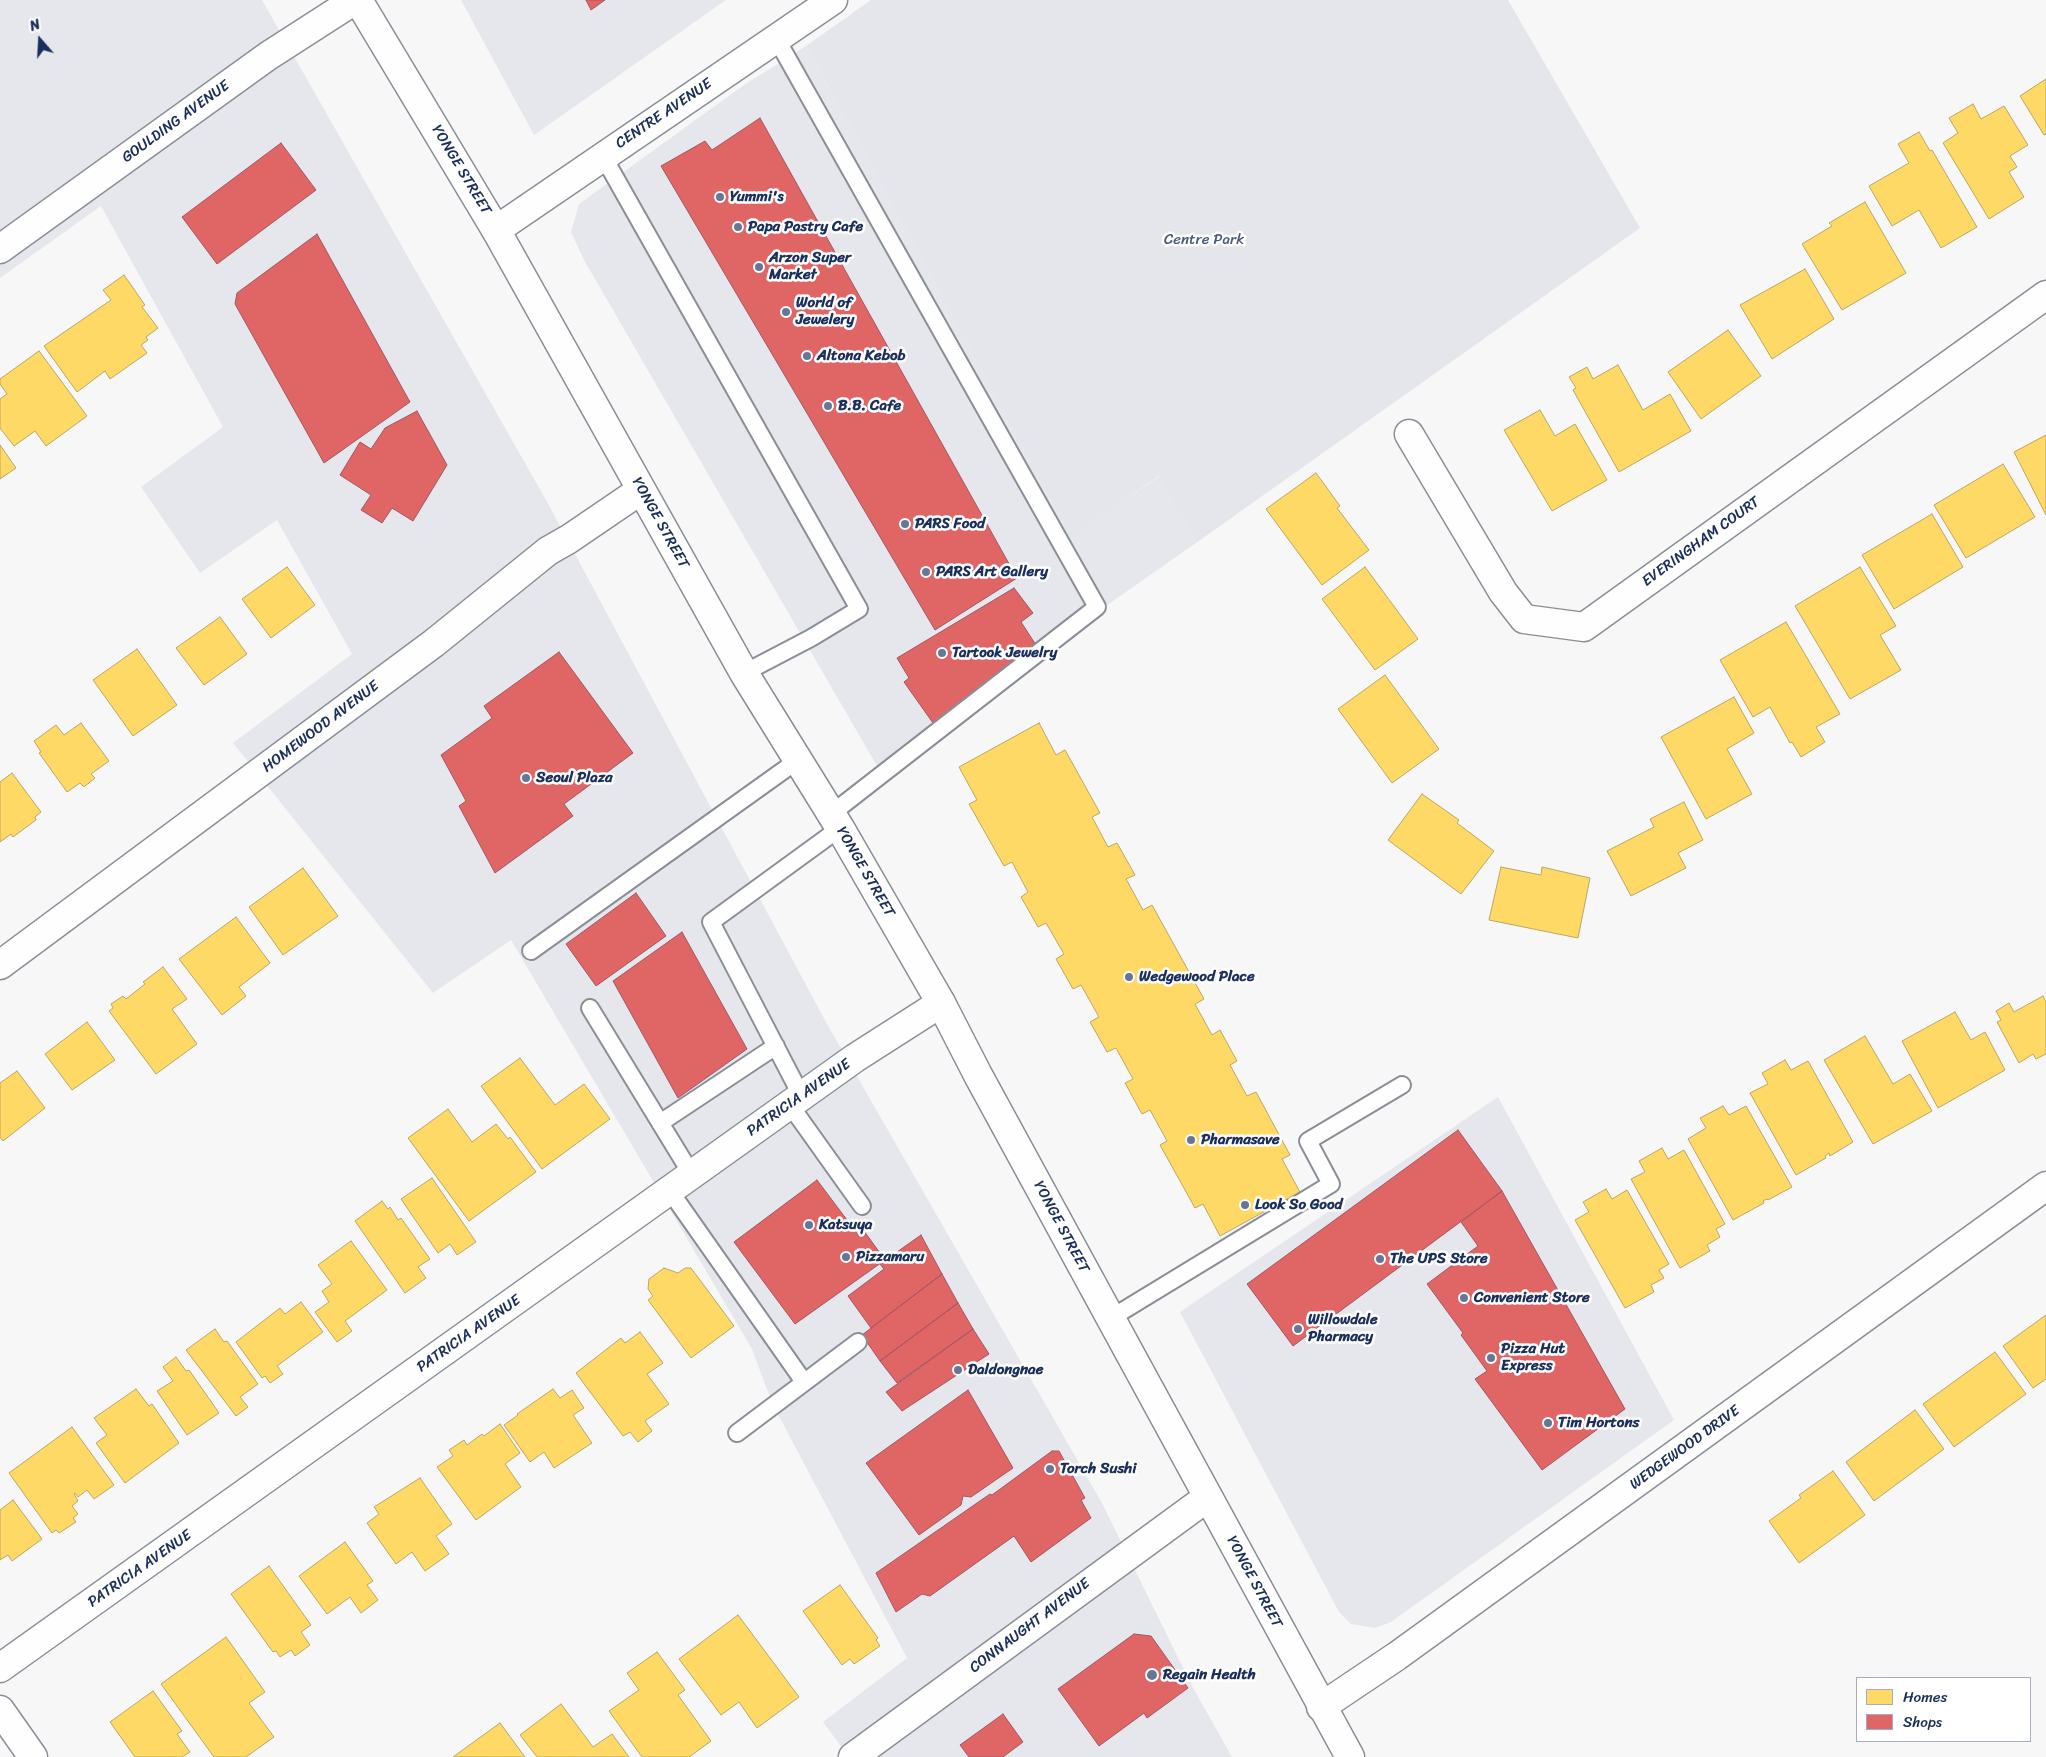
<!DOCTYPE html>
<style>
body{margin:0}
#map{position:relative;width:2046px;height:1757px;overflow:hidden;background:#f7f7f8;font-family:Sriracha,sans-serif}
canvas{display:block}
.legend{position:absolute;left:1856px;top:1677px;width:175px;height:65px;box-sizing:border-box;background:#fff;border:1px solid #a4acbf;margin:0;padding:6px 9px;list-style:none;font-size:15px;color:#1b2f5e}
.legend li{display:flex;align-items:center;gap:10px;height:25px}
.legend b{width:25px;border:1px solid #a4acbf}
.north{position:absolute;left:15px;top:15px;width:50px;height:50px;-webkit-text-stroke:4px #fff;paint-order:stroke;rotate:341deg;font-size:14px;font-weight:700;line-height:20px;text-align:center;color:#1b2f5e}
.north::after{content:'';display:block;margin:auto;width:18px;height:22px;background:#1b2f5e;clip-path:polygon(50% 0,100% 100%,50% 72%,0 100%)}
</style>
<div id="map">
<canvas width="2046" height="1757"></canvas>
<ul class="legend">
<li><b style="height:14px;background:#ffd966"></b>Homes</li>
<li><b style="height:14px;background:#e06666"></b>Shops</li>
</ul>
<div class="north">N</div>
</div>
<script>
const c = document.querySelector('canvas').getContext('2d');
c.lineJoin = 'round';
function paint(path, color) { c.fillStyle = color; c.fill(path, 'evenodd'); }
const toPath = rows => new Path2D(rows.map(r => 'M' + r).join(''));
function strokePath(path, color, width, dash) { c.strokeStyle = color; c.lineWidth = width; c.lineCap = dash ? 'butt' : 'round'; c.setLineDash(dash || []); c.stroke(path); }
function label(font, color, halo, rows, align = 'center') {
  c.font = font + ' Sriracha,sans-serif'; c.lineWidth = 5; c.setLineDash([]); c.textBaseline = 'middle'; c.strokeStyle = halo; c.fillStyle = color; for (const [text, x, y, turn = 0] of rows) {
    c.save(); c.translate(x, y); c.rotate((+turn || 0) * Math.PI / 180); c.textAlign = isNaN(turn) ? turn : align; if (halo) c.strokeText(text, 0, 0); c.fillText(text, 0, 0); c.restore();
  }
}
const built = toPath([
 [0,0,262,0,546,500,827,1024,1102,1503,1192,1686,1232,1757,849,1757,823,1722,907,1658,772,1403,752,1349,511,940,433,993,233,743,352,654,277,520,200,573,141,487,223,427,101,206,0,278],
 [461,0,726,0,534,135],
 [806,46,1071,535,1160,476,1196,543,877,766,584,260,571,232,579,204,744,85],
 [1498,1097,1674,1420,1391,1622,1375,1628,1351,1624,1339,1612,1180,1312]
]);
const green = toPath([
 [871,0,1508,0,1640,228,1196,543,1159,476,1071,536,806,46]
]);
const homes = toPath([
 [2046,79,2046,134,2044,135,2020,96,2046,79],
 [1973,104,1981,119,2004,106,2028,145,2010,156,2017,167,2009,172,2024,197,1989,219,1943,143,1958,133,1949,118,1973,104],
 [1919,132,1930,151,1932,150,1977,227,1941,248,1919,210,1892,226,1869,186,1909,163,1898,144,1919,132],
 [1865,202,1906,273,1842,310,1802,244,1832,226,1829,223,1865,202],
 [1805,269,1834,319,1772,359,1740,305,1805,269],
 [124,275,145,305,142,307,158,328,146,337,148,340,141,345,147,353,110,379,105,371,77,392,44,346,111,300,103,290,124,275],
 [1728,330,1761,376,1701,419,1668,372,1728,330],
 [39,351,87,416,46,446,35,431,14,446,0,428,0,399,7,394,0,384,0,379,39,351],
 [1618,365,1643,410,1670,394,1691,431,1619,472,1573,390,1576,388,1569,377,1587,367,1593,379,1618,365],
 [1540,410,1555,436,1575,424,1607,480,1552,511,1504,430,1540,410],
 [2046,435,2046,515,2014,452,2046,435],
 [0,445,16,468,0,479,0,445],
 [2003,464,2035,517,1966,558,1934,505,2003,464],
 [1316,473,1340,506,1337,508,1369,550,1322,585,1266,509,1316,473],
 [1932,514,1963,567,1894,609,1862,555,1932,514],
 [287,567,315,605,271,638,242,599,287,567],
 [1365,567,1418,639,1375,670,1322,599,1365,567],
 [1860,567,1896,626,1880,635,1901,670,1850,699,1795,606,1860,567],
 [220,617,247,654,204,685,176,648,220,617],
 [1786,622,1840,714,1816,727,1825,742,1801,757,1792,742,1790,743,1770,707,1753,717,1720,660,1786,622],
 [137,649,177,705,133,736,93,680,137,649],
 [1385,675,1439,749,1392,783,1338,709,1385,675],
 [1734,697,1754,733,1727,749,1752,794,1706,819,1661,737,1734,697],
 [81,723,109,761,91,774,95,778,84,787,80,783,67,792,39,753,41,752,34,741,56,725,64,735,81,723],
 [1039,723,1056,755,1065,750,1100,813,1092,817,1108,847,1117,843,1135,875,1126,879,1143,910,1152,905,1204,999,1195,1004,1212,1035,1220,1030,1237,1061,1230,1065,1247,1096,1256,1092,1290,1155,1282,1159,1300,1192,1220,1236,1203,1204,1195,1208,1160,1145,1167,1141,1150,1110,1142,1114,1125,1083,1133,1079,1116,1048,1107,1052,1090,1022,1099,1017,1081,985,1073,989,1056,959,1064,954,1046,923,1038,927,1021,897,1028,892,1012,862,1004,866,969,804,977,800,959,767,1039,723],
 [12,773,41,812,35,817,36,820,13,837,11,834,0,842,0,782,12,773],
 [1422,794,1459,820,1457,823,1494,851,1461,894,1388,840,1422,794],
 [1684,802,1703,840,1678,853,1686,868,1631,896,1607,851,1654,827,1650,819,1684,802],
 [1501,867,1541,875,1542,867,1590,878,1578,938,1489,920,1501,867],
 [303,868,338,916,283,955,249,907,303,868],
 [236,917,270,963,239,987,246,996,222,1015,179,959,236,917],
 [163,967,187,999,172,1009,197,1044,156,1074,109,1011,113,1008,111,1004,123,996,126,999,145,984,143,982,163,967],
 [2043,996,2046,1002,2046,1054,2036,1059,2033,1054,2019,1063,1997,1022,2001,1020,1996,1011,2009,1003,2014,1012,2043,996],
 [1955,1012,1971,1040,1985,1032,2005,1070,1938,1108,1902,1041,1955,1012],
 [87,1022,115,1060,72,1090,45,1054,87,1022],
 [1865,1036,1893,1084,1910,1074,1932,1111,1873,1144,1824,1060,1865,1036],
 [520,1058,555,1105,584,1084,610,1119,542,1169,481,1086,520,1058],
 [1785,1060,1791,1070,1808,1061,1853,1142,1830,1156,1829,1153,1825,1156,1826,1158,1796,1175,1750,1093,1768,1084,1762,1073,1785,1060],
 [17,1071,45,1108,3,1141,0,1137,0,1083,17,1071],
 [1723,1106,1729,1115,1746,1106,1792,1187,1768,1200,1767,1199,1763,1201,1764,1203,1733,1220,1688,1139,1706,1128,1700,1118,1723,1106],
 [448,1109,472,1142,496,1124,508,1139,510,1137,536,1172,469,1221,408,1138,448,1109],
 [1662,1148,1668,1159,1684,1150,1725,1224,1716,1229,1720,1237,1707,1245,1710,1251,1680,1268,1631,1179,1645,1172,1639,1161,1662,1148],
 [432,1178,476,1242,457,1255,450,1244,438,1253,401,1199,432,1178],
 [1606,1189,1612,1199,1627,1190,1669,1264,1659,1270,1664,1278,1651,1285,1654,1292,1625,1308,1575,1220,1589,1212,1583,1202,1606,1189],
 [382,1201,388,1209,390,1207,398,1220,401,1218,430,1259,418,1267,426,1278,405,1293,355,1221,382,1201],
 [351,1241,387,1290,345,1321,352,1331,337,1342,315,1312,329,1302,322,1291,332,1284,318,1265,351,1241],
 [664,1268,678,1273,685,1268,691,1268,734,1326,691,1358,648,1300,653,1296,648,1289,649,1279,664,1268],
 [301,1302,323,1332,277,1366,283,1374,270,1383,265,1376,262,1378,236,1342,280,1308,285,1314,301,1302],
 [2046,1315,2046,1379,2033,1388,2003,1346,2046,1315],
 [215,1329,224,1342,227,1341,258,1384,240,1397,248,1407,236,1416,186,1350,215,1329],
 [640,1332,663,1363,647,1374,669,1404,645,1421,652,1431,638,1442,630,1432,623,1436,576,1373,621,1338,625,1343,640,1332],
 [1995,1352,2026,1394,1954,1447,1923,1404,1995,1352],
 [176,1357,186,1371,189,1370,219,1413,187,1435,157,1391,173,1381,163,1367,176,1357],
 [136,1389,149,1406,152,1404,179,1443,125,1483,96,1443,107,1435,94,1418,136,1389],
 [553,1389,560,1398,572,1390,584,1408,573,1415,592,1443,554,1468,544,1452,530,1462,504,1425,518,1415,517,1414,553,1389],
 [1915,1410,1944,1449,1874,1501,1846,1462,1915,1410],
 [500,1424,520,1453,505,1464,521,1487,476,1520,437,1467,453,1456,449,1450,464,1440,467,1445,482,1434,484,1436,500,1424],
 [72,1427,114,1485,94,1499,87,1490,78,1497,75,1493,74,1494,78,1501,72,1506,78,1514,73,1518,76,1522,59,1533,56,1530,52,1533,9,1473,72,1427],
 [1833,1471,1865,1515,1799,1563,1769,1521,1801,1498,1799,1495,1833,1471],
 [420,1478,452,1524,436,1536,449,1554,425,1571,412,1552,396,1564,367,1523,379,1514,374,1507,420,1478],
 [13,1500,42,1539,12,1561,8,1555,0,1560,0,1510,13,1500],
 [345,1542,373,1581,367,1585,378,1600,361,1613,350,1597,327,1614,299,1576,345,1542],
 [269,1566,311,1625,301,1632,310,1645,295,1656,291,1650,280,1657,276,1651,273,1652,231,1594,269,1566],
 [840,1585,878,1638,876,1640,880,1646,854,1664,850,1659,842,1665,803,1611,840,1585],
 [738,1615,799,1697,757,1728,739,1702,721,1715,679,1659,738,1615],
 [226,1637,265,1692,249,1703,274,1737,246,1757,214,1757,161,1684,226,1637],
 [657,1652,685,1690,678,1695,711,1741,689,1757,642,1757,609,1711,639,1690,627,1673,657,1652],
 [153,1691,182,1731,177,1734,190,1752,182,1757,135,1757,110,1722,153,1691],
 [561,1704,593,1747,612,1734,629,1757,537,1757,520,1735,561,1704],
 [500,1723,525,1757,453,1757,500,1723]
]);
const shops = toPath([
 [586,0,605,0,591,10,586,0],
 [760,118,1017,578,935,630,661,166,705,141,712,150,760,118],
 [281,143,316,190,217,264,182,217,281,143],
 [317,234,410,402,324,463,235,304,237,293,317,234],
 [417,411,447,465,413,521,392,508,382,523,361,510,371,495,340,475,360,442,371,449,385,428,417,411],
 [1014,588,1033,613,1021,622,1036,645,933,723,904,682,909,678,897,658,1014,588],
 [559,652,633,753,564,804,573,816,495,873,459,806,466,801,441,755,492,718,484,706,559,652],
 [636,893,666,936,596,986,566,944,636,893],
 [682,932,747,1049,678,1098,613,981,682,932],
 [1458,1130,1502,1191,1293,1346,1247,1284,1458,1130],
 [817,1180,859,1236,864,1231,885,1260,795,1324,734,1242,817,1180],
 [1502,1191,1625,1409,1542,1470,1475,1379,1487,1371,1461,1335,1463,1333,1427,1284,1478,1246,1461,1222,1502,1191],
 [921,1235,942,1274,871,1328,848,1296,884,1269,880,1264,921,1235],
 [942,1274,958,1303,880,1361,862,1335,942,1274],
 [958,1303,973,1329,897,1383,880,1361,958,1303],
 [973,1329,989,1354,902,1411,886,1392,973,1329],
 [968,1390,1013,1468,971,1497,963,1496,961,1505,919,1535,866,1463,968,1390],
 [1052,1451,1059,1451,1085,1498,1081,1500,1091,1518,1031,1562,1014,1536,930,1596,922,1594,896,1612,876,1573,990,1494,992,1495,1052,1451],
 [1134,1634,1151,1636,1188,1688,1147,1718,1144,1713,1099,1746,1058,1689,1134,1634],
 [1003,1714,1023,1742,1003,1757,969,1757,960,1745,1003,1714]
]);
const service = toPath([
 [776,38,1097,607,831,814],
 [603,156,859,609,811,638,744,673],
 [531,951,798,760],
 [590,1008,692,1175],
 [802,1097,711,922,840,828],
 [790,1105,862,1206],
 [660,1123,776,1046],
 [670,1191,804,1382],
 [1111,1318,1331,1184,1308,1141,1402,1085],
 [737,1433,858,1342]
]);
const minor = toPath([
 [496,230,833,0],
 [0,249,268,56,355,0],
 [1409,434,1503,592,1524,619,1584,627,2046,295],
 [0,965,434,643,548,551,569,539,641,490],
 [0,1668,855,1058,941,1003],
 [1321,1707,1397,1656,2046,1186],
 [0,1710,33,1757],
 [853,1757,1208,1497]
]);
const primary = toPath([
 [358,0,496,230,744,673,840,828,941,1003,978,1075,1350,1757]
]);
const markers = [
 [720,197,5,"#687594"],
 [738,227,5,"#687594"],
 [759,267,5,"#687594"],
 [786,312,5,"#687594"],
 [807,356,5,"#687594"],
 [828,406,5,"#687594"],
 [905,524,5,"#687594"],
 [926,572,5,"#687594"],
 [942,653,5,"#687594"],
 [526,778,5,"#687594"],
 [1129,977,5,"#687594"],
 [1191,1140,5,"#687594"],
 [1245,1205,5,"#687594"],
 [809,1225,5,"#687594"],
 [846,1257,5,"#687594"],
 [1380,1259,5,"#687594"],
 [1464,1298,5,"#687594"],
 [1298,1329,5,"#687594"],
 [1491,1358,5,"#687594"],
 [958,1370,5,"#687594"],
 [1548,1423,5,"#687594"],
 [1050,1469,5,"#687594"],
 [1152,1675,6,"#687594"]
];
const streetNames = [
 ["CENTRE AVENUE",664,114,-34],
 ["GOULDING AVENUE",176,122,-36],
 ["YONGE STREET",461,170,59],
 ["YONGE STREET",660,523,61],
 ["EVERINGHAM COURT",1701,542,-36],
 ["HOMEWOOD AVENUE",321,727,-37],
 ["YONGE STREET",865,872,60],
 ["PATRICIA AVENUE",799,1098,-35],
 ["YONGE STREET",1061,1227,62],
 ["PATRICIA AVENUE",469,1334,-35],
 ["WEDGEWOOD DRIVE",1685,1448,-36],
 ["PATRICIA AVENUE",140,1569,-35],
 ["YONGE STREET",1254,1582,62],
 ["CONNAUGHT AVENUE",1030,1626,-37]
];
const poiNames = [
 ["Yummi's",730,197],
 ["Papa Pastry Cafe",748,227],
 ["Arzon Super",769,258],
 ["Market",769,275],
 ["World of",796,303],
 ["Jewelery",796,320],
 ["Altona Kebob",817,356],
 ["B.B. Cafe",838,406],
 ["PARS Food",915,524],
 ["PARS Art Gallery",936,572],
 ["Tartook Jewelry",952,653],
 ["Seoul Plaza",536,778],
 ["Wedgewood Place",1139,977],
 ["Pharmasave",1201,1140],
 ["Look So Good",1255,1205],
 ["Katsuya",819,1225],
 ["Pizzamaru",856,1257],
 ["The UPS Store",1390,1259],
 ["Convenient Store",1474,1298],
 ["Willowdale",1308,1320],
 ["Pharmacy",1308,1337],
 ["Pizza Hut",1501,1349],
 ["Express",1501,1366],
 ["Daldongnae",968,1370],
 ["Tim Hortons",1558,1423],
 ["Torch Sushi",1060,1469],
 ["Regain Health",1163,1675]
];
const parkNames = [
 ["Centre Park",1204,240]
];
paint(built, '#e6e7ec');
paint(green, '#e5e6ec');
paint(homes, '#ffd966');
strokePath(homes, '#bba664', 1);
paint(shops, '#e06666');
strokePath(shops, '#a55664', 1);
strokePath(service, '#8a8e97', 20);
strokePath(minor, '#8a8e97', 31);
strokePath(primary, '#8a8e97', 31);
strokePath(service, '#fefefe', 16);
strokePath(minor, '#fefefe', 28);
strokePath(primary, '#fefefe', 28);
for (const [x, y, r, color] of markers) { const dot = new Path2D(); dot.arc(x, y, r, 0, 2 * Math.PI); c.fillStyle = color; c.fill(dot); strokePath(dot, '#fff', 2); }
label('15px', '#1b2f5e', '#fff', streetNames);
label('bold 15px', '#1b2f5e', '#fff', poiNames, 'left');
label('15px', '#4a5a7f', '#fff', parkNames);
</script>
